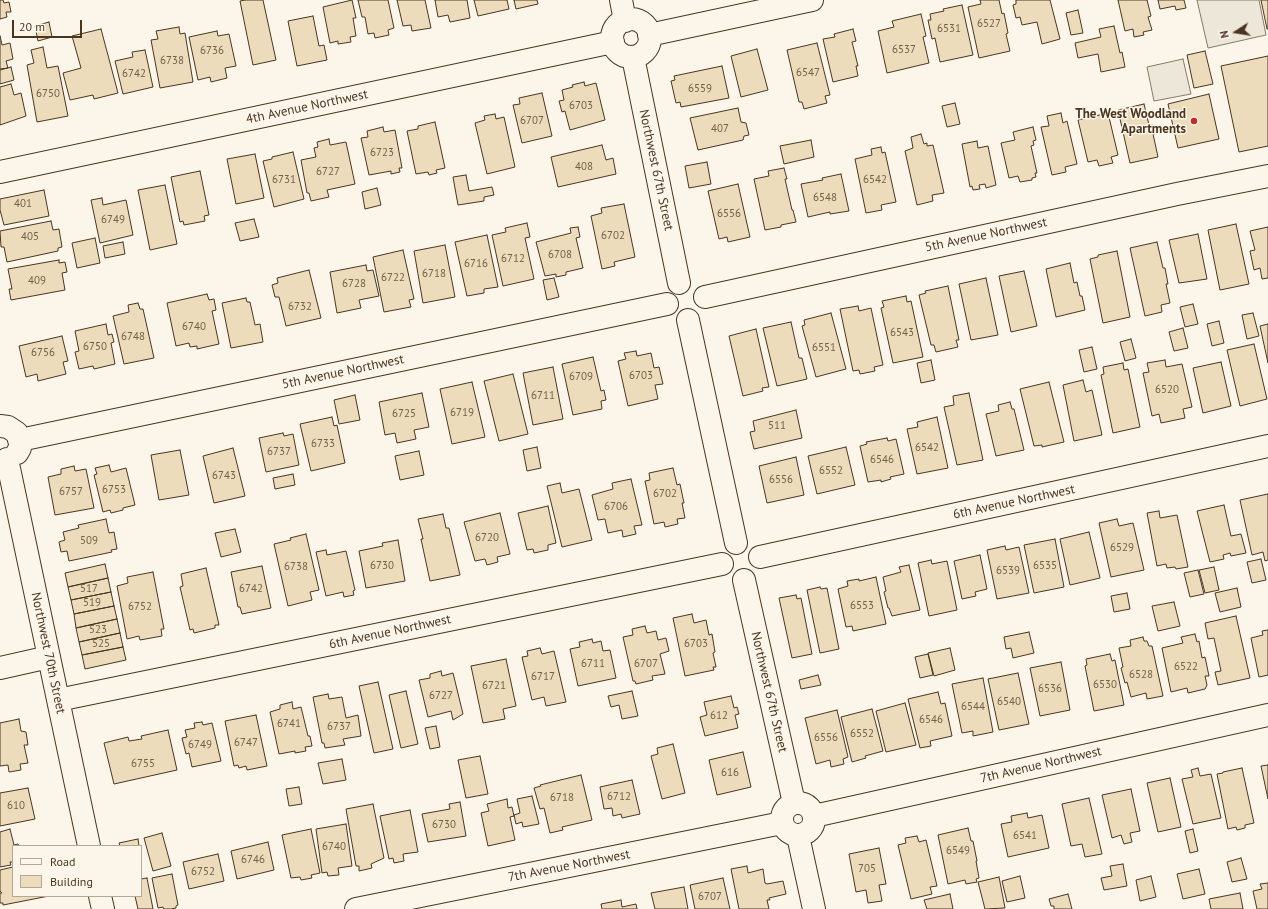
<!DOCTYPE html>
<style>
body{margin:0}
#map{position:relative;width:1268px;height:909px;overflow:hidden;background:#fbf6e9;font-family:"PT Sans",sans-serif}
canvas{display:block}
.legend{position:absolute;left:12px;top:845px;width:130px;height:52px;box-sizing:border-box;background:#fbf6e9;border:1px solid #b4a999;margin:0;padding:5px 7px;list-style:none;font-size:12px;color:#4a3520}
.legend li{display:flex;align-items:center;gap:8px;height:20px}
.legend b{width:20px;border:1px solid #b4a999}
.north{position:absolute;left:1216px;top:12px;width:40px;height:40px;-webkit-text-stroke:3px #fbf6e9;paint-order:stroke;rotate:258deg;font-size:11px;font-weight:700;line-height:16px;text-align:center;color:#4a3520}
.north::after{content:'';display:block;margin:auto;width:14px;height:18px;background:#4a3520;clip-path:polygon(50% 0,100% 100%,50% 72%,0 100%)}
.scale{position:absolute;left:12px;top:20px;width:70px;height:18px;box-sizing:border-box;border:2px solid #4a3520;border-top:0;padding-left:5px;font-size:12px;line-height:14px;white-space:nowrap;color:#4a3520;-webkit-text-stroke:3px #fbf6e9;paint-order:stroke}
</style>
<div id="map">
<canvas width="1268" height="909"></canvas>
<ul class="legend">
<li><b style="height:5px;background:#fbf6e9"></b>Road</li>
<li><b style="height:11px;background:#ecdcbc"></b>Building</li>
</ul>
<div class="north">N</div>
<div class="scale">20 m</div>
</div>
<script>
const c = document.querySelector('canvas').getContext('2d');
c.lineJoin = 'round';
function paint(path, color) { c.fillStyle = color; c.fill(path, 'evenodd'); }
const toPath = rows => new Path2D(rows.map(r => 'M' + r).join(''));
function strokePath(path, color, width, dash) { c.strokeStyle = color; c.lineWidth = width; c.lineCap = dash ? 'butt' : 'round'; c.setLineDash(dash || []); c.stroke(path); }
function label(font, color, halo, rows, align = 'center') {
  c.font = font + ' "PT Sans",sans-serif'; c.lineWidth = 3; c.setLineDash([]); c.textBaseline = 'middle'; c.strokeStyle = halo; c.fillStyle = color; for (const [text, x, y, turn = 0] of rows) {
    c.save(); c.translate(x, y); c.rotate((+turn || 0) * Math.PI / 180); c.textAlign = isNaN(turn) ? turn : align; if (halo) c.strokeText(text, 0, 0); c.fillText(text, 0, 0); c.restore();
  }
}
const parking = toPath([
 [1197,0,1259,0,1266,35,1208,48,1197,0],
 [1183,59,1191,94,1154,101,1147,67,1183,59]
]);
const building = toPath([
 [0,0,3,0,4,3,9,2,11,12,6,12,7,17,0,19,0,0],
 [245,0,263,0,276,60,253,65,240,1,245,0],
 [352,0,356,18,353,18,356,36,350,37,351,42,338,44,338,41,330,43,323,7,352,0],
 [358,0,388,0,394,28,388,30,389,35,375,38,374,33,368,34,365,17,362,17,358,0],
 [397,0,425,0,431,28,412,31,411,25,403,26,397,0],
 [435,0,467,0,470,18,450,22,448,15,438,17,435,0],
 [474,0,507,0,509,9,478,16,474,0],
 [514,0,537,0,538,4,516,9,514,0],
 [980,0,999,0,1002,14,1004,13,1008,33,1006,34,1010,51,979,58,968,7,981,4,980,0],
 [1016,0,1050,0,1060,39,1042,44,1037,22,1022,25,1020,17,1016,18,1013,5,1016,4,1016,0],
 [1118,0,1147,0,1151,16,1148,17,1152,30,1143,32,1144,35,1134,37,1133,29,1125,31,1118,0],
 [1158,0,1184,0,1186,8,1176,10,1175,6,1160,9,1158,0],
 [1261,0,1268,0,1268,29,1267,29,1261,0],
 [962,5,973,55,940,62,935,38,932,39,928,20,931,20,930,14,944,11,943,9,962,5],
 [1078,10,1083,33,1071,35,1066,13,1078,10],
 [921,14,926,36,923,37,929,63,887,73,878,31,894,27,892,21,921,14],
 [313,16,319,46,324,45,327,60,297,66,288,21,313,16],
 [49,22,52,37,38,41,35,26,49,22],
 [1114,26,1120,53,1122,52,1125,67,1101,72,1098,54,1078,58,1075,43,1101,37,1099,29,1114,26],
 [179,27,180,34,185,33,193,82,160,88,151,40,158,39,156,31,179,27],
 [101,29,118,93,94,99,93,95,70,100,63,73,81,68,72,36,101,29],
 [853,29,856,41,852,42,858,66,856,66,858,76,833,82,823,39,835,37,834,34,853,29],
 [217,31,218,36,229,34,236,66,225,68,227,78,211,82,210,77,198,80,189,37,217,31],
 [0,36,2,45,10,43,13,59,6,61,8,68,0,69,0,36],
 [817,43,830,95,825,96,827,103,804,109,802,102,799,102,787,50,817,43],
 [43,47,47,68,58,66,68,116,37,122,27,65,34,63,31,50,43,47],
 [757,49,768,90,741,97,731,56,757,49],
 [145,50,153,87,123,94,115,61,133,57,132,52,145,50],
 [1205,51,1213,84,1194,88,1187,55,1205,51],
 [1268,56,1268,146,1239,152,1221,66,1268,56],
 [722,66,729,98,681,107,680,102,676,103,671,81,675,80,674,76,722,66],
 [11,67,14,80,0,84,0,70,11,67],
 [584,82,585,86,596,83,605,120,570,130,565,111,562,112,559,101,564,100,562,90,573,87,572,85,584,82],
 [11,84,14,95,21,93,26,116,0,125,0,87,11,84],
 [542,93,552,136,522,143,513,105,520,104,519,98,542,93],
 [1209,94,1219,139,1178,148,1168,104,1209,94],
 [955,103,960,124,947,127,942,106,955,103],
 [1144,104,1149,125,1153,125,1155,134,1153,134,1158,157,1130,163,1118,110,1144,104],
 [738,108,741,122,746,123,749,135,744,136,743,140,698,150,690,118,738,108],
 [1061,113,1063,123,1067,121,1077,164,1065,167,1066,172,1052,175,1041,127,1049,126,1047,116,1061,113],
 [1108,113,1118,155,1111,157,1113,163,1099,166,1097,160,1088,162,1078,120,1108,113],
 [495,114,496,119,504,117,515,167,487,174,475,123,485,120,484,116,495,114],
 [435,122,445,168,436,170,437,173,429,175,428,172,416,174,407,131,418,129,418,126,435,122],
 [383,127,384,132,395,130,402,168,399,168,400,172,391,174,391,171,369,175,361,138,368,137,367,131,383,127],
 [1033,127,1036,140,1033,141,1034,145,1031,146,1037,173,1035,173,1036,177,1032,178,1032,180,1020,182,1018,176,1009,178,1001,143,1015,140,1013,132,1033,127],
 [921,134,924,144,927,143,927,146,933,145,944,193,932,195,933,201,917,205,905,151,913,148,911,137,921,134],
 [329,139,330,145,346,142,355,184,327,190,329,197,311,201,309,193,307,193,301,160,316,157,314,148,318,147,317,142,329,139],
 [811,140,814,157,784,164,780,146,811,140],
 [977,141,978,148,988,146,996,185,986,188,985,184,979,185,980,189,973,190,972,186,970,187,962,144,977,141],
 [602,145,606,160,613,158,616,174,558,187,551,157,602,145],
 [881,147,882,153,885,152,896,202,881,205,882,210,866,213,855,159,872,155,871,149,881,147],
 [293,152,304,199,274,207,263,161,272,159,272,157,293,152],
 [255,154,264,198,236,204,227,159,255,154],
 [707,162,711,184,689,188,685,166,707,162],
 [784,168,787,179,785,179,792,210,793,210,796,222,781,225,781,227,765,230,754,179,769,176,768,171,784,168],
 [200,171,209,215,204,216,205,221,184,225,183,221,180,222,171,177,200,171],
 [841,174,849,211,830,214,830,212,808,217,801,184,823,180,822,178,841,174],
 [466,175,469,191,492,187,494,195,484,197,484,201,458,205,453,177,466,175],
 [738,184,750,237,728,242,727,237,719,239,708,191,738,184],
 [165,185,177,244,150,250,138,190,165,185],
 [377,188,381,205,365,209,362,192,377,188],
 [44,190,49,216,4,225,0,210,0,199,44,190],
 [102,198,103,205,126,200,133,235,100,243,91,200,102,198],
 [624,204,635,257,614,262,615,266,602,269,591,216,602,213,601,208,624,204],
 [254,219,259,237,240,241,235,223,254,219],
 [51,221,53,230,59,229,62,247,58,248,58,251,7,262,4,247,1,247,0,231,51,221],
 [527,223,530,237,525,238,534,279,503,286,492,235,506,232,505,228,527,223],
 [1236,224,1249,284,1220,290,1208,230,1236,224],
 [578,227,580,237,576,238,583,268,566,272,566,275,556,277,556,274,545,276,536,242,571,233,570,228,578,227],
 [1268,227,1268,278,1262,279,1260,268,1254,270,1250,251,1255,250,1250,231,1268,227],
 [1198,234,1207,279,1179,283,1169,240,1198,234],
 [487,235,498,287,484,289,484,293,467,296,455,242,487,235],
 [95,238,100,263,77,268,72,243,95,238],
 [123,242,125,254,105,258,103,246,123,242],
 [1157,242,1163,268,1165,268,1168,284,1166,284,1170,303,1161,305,1162,312,1145,316,1130,248,1157,242],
 [445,245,455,297,423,303,414,251,445,245],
 [403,250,414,299,409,300,411,307,384,312,373,257,403,250],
 [1117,251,1130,317,1103,323,1090,259,1098,257,1098,255,1117,251],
 [59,260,59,263,65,262,67,272,62,273,65,290,11,300,9,289,12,289,8,269,59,260],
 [1070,263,1074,283,1077,282,1080,296,1082,296,1085,310,1056,317,1046,269,1070,263],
 [366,265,367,271,373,270,379,296,359,300,361,308,337,313,330,272,366,265],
 [309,270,321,318,286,326,279,297,275,297,272,285,278,283,277,278,309,270],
 [1024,271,1037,326,1011,332,999,276,1024,271],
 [554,278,559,297,547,300,543,280,554,278],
 [986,278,998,335,971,340,959,284,986,278],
 [948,286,959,340,956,340,958,347,936,352,934,345,931,345,919,295,926,293,925,291,948,286],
 [207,294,209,300,214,299,216,310,212,311,219,344,197,349,197,346,190,347,189,343,176,346,167,303,207,294],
 [906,296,907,302,911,301,923,357,893,363,881,308,884,307,882,301,906,296],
 [246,298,247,302,250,302,255,325,260,324,263,342,231,348,222,303,246,298],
 [138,303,140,309,143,309,154,358,124,364,113,316,129,312,128,305,138,303],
 [1193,304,1198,324,1185,327,1180,307,1193,304],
 [858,306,859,311,871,308,883,365,874,367,875,371,860,374,859,370,853,371,840,309,858,306],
 [831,313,846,369,816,377,802,326,805,325,804,320,831,313],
 [1253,313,1259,336,1247,339,1242,315,1253,313],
 [1219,321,1224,343,1212,346,1207,324,1219,321],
 [791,322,799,358,802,358,807,379,777,386,763,328,791,322],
 [106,324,108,335,112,334,114,342,111,343,115,364,94,369,93,366,79,369,75,352,79,351,75,331,106,324],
 [1268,324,1268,363,1260,326,1268,324],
 [1183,328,1188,348,1174,351,1169,332,1183,328],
 [756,329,769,387,762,388,763,391,743,396,729,336,756,329],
 [62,336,68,361,63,362,66,374,38,381,37,374,26,377,19,346,62,336],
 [1131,339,1136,358,1125,361,1120,342,1131,339],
 [1254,344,1267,399,1240,406,1227,350,1254,344],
 [1092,347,1097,369,1084,372,1079,350,1092,347],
 [636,351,637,356,651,353,654,368,659,367,663,384,655,385,658,399,628,406,618,361,626,359,624,353,636,351],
 [593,357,601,391,604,390,606,400,601,401,602,409,573,415,562,364,593,357],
 [931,360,935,380,921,383,917,363,931,360],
 [1165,360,1166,367,1182,364,1192,407,1183,409,1185,418,1161,423,1159,414,1152,416,1143,373,1149,372,1147,363,1165,360],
 [1221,362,1231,406,1203,413,1193,368,1221,362],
 [1123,363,1124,370,1128,369,1140,427,1113,433,1101,375,1104,374,1103,367,1123,363],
 [553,367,563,419,533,425,523,373,553,367],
 [513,374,528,434,499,441,484,381,513,374],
 [1083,380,1086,392,1092,390,1102,435,1074,441,1063,385,1083,380],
 [472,382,485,437,452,444,440,389,472,382],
 [1049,382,1064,442,1042,447,1042,445,1034,446,1020,389,1049,382],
 [422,393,429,427,414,430,416,439,397,443,395,433,385,435,379,402,422,393],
 [969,393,983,460,957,465,944,407,954,405,953,396,969,393],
 [355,395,360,420,339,424,334,400,355,395],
 [1010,402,1012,409,1014,409,1024,450,996,456,986,414,999,411,998,405,1010,402],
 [796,410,802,438,754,449,750,432,755,431,753,421,796,410],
 [332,417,334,426,337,425,345,463,311,471,300,424,332,417],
 [937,417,948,468,917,474,907,429,918,427,917,422,937,417],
 [283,433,284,436,293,434,299,465,266,472,259,438,283,433],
 [887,438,888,441,896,439,904,474,890,477,891,479,881,482,881,480,868,482,860,446,867,444,866,442,887,438],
 [537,447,541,468,527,471,523,450,537,447],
 [846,447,855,485,817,494,808,456,846,447],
 [233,448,245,496,214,503,203,456,233,448],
 [180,450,189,495,159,500,151,455,180,450],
 [419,451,424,475,400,480,395,456,419,451],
 [796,457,804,495,767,503,759,466,796,457],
 [109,465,111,472,126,468,135,505,123,508,123,510,111,513,110,510,103,512,94,475,97,474,95,468,109,465],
 [74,466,75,471,86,469,94,508,55,515,48,477,61,474,61,469,74,466],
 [673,468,677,485,680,484,684,503,682,503,685,518,677,519,678,524,665,527,664,522,654,524,645,481,650,480,649,473,673,468],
 [293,474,295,485,275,489,273,478,293,474],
 [631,479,642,525,634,526,636,534,623,537,622,530,608,533,605,519,598,520,592,495,613,489,612,483,631,479],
 [560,483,562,493,579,489,592,540,562,547,547,486,560,483],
 [1268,494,1268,560,1265,561,1263,552,1252,555,1240,500,1268,494],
 [1224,505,1231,536,1241,534,1246,553,1231,556,1230,553,1223,555,1224,559,1210,562,1197,511,1224,505],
 [548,506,556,543,548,545,548,550,534,553,533,549,527,550,518,513,548,506],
 [1159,511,1160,518,1177,515,1188,567,1176,569,1175,567,1167,568,1166,564,1157,566,1147,513,1159,511],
 [500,513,510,554,497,557,498,562,487,565,485,559,475,561,464,522,500,513],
 [443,514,446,528,449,528,460,575,430,581,421,539,423,539,418,519,443,514],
 [106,519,109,533,114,532,117,549,111,550,112,552,69,561,67,551,61,552,59,542,65,540,63,532,79,528,78,525,106,519],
 [1117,519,1119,526,1133,523,1144,570,1111,577,1099,523,1117,519],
 [235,529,241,552,221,557,215,533,235,529],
 [1089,532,1100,578,1070,585,1060,539,1089,532],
 [306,534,319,590,310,592,312,600,288,606,274,544,291,540,290,538,306,534],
 [1055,539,1064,587,1034,593,1024,545,1055,539],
 [398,540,405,581,366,588,359,551,383,546,382,543,398,540],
 [1005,546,1006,550,1019,547,1029,593,997,599,987,550,1005,546],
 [326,550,327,555,346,551,355,590,353,591,354,595,344,597,343,592,326,596,316,552,326,550],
 [980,555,987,589,975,592,976,596,962,599,954,561,980,555],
 [1261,559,1266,580,1252,583,1247,562,1261,559],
 [931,560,932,564,947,561,957,610,929,616,918,563,931,560],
 [105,564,108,578,68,587,65,573,105,564],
 [909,565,920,610,892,616,889,608,888,608,884,592,886,591,883,577,901,572,899,567,909,565],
 [262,566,271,608,242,614,240,607,238,607,231,572,262,566],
 [1214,567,1219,590,1205,593,1199,570,1214,567],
 [206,568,219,625,215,625,215,628,194,633,193,629,190,630,180,587,183,586,181,574,206,568],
 [1198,570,1204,594,1190,597,1184,573,1198,570],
 [153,572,164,629,161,629,162,636,140,640,139,636,127,639,117,586,128,583,127,577,153,572],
 [876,577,886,624,853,631,852,626,846,627,838,589,848,586,847,581,859,579,859,581,876,577],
 [108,578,111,592,71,600,68,587,108,578],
 [820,587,821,589,827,588,839,649,820,653,807,590,820,587],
 [1237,588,1241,607,1220,612,1215,593,1237,588],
 [111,592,114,606,74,614,71,600,111,592],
 [1127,593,1130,609,1114,612,1111,596,1127,593],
 [796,595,797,599,801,598,812,654,792,658,779,598,796,595],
 [1174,602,1180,626,1158,631,1152,606,1174,602],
 [114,606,117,619,76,628,74,614,114,606],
 [692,614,694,623,706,620,709,635,712,634,715,652,713,653,716,667,713,667,714,670,685,676,673,618,692,614],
 [1236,616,1250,678,1218,685,1215,672,1221,671,1214,638,1208,639,1205,623,1236,616],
 [117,619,120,633,79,642,76,628,117,619],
 [645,626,647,633,656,631,658,640,666,638,669,651,660,654,665,674,652,676,653,680,636,684,635,681,633,681,623,637,633,635,632,629,645,626],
 [1268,630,1268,675,1259,677,1251,638,1263,635,1262,631,1268,630],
 [1029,632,1034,653,1013,658,1011,648,1006,649,1004,637,1029,632],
 [120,633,123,647,82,655,79,642,120,633],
 [1195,634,1197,642,1199,641,1202,658,1205,657,1209,676,1205,676,1207,685,1205,689,1188,693,1187,688,1171,692,1162,648,1183,643,1181,637,1195,634],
 [1143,637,1144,641,1147,641,1149,646,1152,646,1163,696,1147,699,1146,693,1131,697,1127,682,1125,683,1121,668,1123,667,1119,648,1131,646,1130,640,1143,637],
 [592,639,593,643,601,641,603,651,610,650,616,678,578,686,570,649,580,647,579,642,592,639],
 [123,647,126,660,85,669,82,655,123,647],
 [540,648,542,654,554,651,566,702,546,706,544,697,532,700,522,657,528,656,527,651,540,648],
 [950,648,955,670,934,676,928,653,950,648],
 [928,654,933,675,920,678,915,657,928,654],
 [1110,654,1112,661,1115,660,1124,705,1094,711,1085,666,1087,665,1086,659,1110,654],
 [506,659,516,706,503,709,505,719,483,723,471,666,506,659],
 [1061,662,1070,710,1040,716,1030,668,1061,662],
 [441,671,442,676,453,673,463,714,453,720,451,711,428,717,419,680,430,678,430,674,441,671],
 [1018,673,1029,724,999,730,988,679,1018,673],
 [818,675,821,685,801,689,799,680,818,675],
 [983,678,993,732,973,736,973,731,962,733,952,684,983,678],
 [378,682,393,749,374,753,359,686,378,682],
 [406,691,418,744,401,748,389,695,406,691],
 [632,691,638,716,622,719,619,705,611,707,608,696,632,691],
 [938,692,941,704,945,703,952,736,930,741,931,746,920,748,908,699,938,692],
 [328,694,329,699,342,697,346,718,358,715,361,736,343,739,345,745,325,748,324,743,322,743,313,697,328,694],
 [731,696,734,708,737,707,739,714,735,715,738,728,705,736,700,717,707,715,704,702,731,696],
 [292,702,293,709,301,707,308,736,310,736,312,746,305,747,306,751,295,753,295,751,279,754,270,712,280,709,280,705,292,702],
 [905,703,916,745,886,752,876,711,905,703],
 [872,709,883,751,865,756,866,758,852,762,841,717,872,709],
 [837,710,848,757,843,759,844,764,831,767,830,760,816,764,805,718,837,710],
 [256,715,267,766,247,770,246,766,239,768,238,765,234,766,225,721,256,715],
 [19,719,21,731,26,732,28,745,24,745,28,763,20,764,21,770,9,772,8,765,0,766,0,723,19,719],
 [202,722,203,725,212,723,221,761,192,767,189,753,186,754,182,738,187,737,185,730,195,728,194,723,202,722],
 [436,726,440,747,430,749,425,728,436,726],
 [168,730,177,770,114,784,104,743,128,737,129,741,142,739,141,736,168,730],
 [673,744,685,793,662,799,651,756,658,754,657,748,673,744],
 [743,752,751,787,717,795,709,760,743,752],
 [480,756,488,794,466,798,458,760,480,756],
 [342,759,346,780,323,784,318,763,342,759],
 [1268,765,1268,799,1261,766,1268,765],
 [1198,768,1200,776,1211,774,1221,818,1193,824,1182,779,1193,777,1191,770,1198,768],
 [1242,768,1254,823,1245,825,1245,828,1237,830,1236,827,1228,829,1217,774,1223,773,1223,772,1242,768],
 [581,775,592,820,562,827,563,830,550,833,544,808,540,809,534,788,541,786,540,785,581,775],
 [1170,778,1181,827,1158,832,1147,783,1170,778],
 [632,780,640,814,622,818,621,814,613,816,612,808,604,809,600,787,632,780],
 [299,787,302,804,289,806,286,789,299,787],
 [28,788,35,819,0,826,0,793,28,788],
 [1131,789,1140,831,1130,833,1132,842,1124,844,1121,835,1112,838,1102,795,1131,789],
 [532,796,539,824,523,827,522,822,516,824,514,815,520,813,517,799,532,796],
 [1089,798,1102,854,1085,857,1082,844,1071,846,1062,804,1089,798],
 [507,799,508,808,512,807,514,816,510,817,515,840,488,846,481,813,489,811,487,804,507,799],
 [460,802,466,836,428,842,422,814,450,809,449,804,460,802],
 [373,804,384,858,371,864,372,868,359,871,359,866,356,866,346,809,373,804],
 [410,810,418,852,403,854,404,861,394,863,393,858,389,859,380,816,410,810],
 [1027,813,1028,818,1042,815,1049,848,1008,857,1001,824,1012,822,1011,816,1027,813],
 [346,824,352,866,338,868,339,875,328,876,327,872,322,873,316,829,346,824],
 [968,828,971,841,973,841,977,861,976,861,979,878,976,879,977,882,966,884,965,880,948,884,938,835,968,828],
 [10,829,14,845,18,844,19,846,13,846,13,862,10,862,11,865,0,867,0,832,10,829],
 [311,829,320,873,311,875,312,878,301,880,300,877,291,878,282,835,311,829],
 [1193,829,1198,851,1190,853,1185,831,1193,829],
 [162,833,171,866,153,871,144,838,162,833],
 [917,836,919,842,926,840,937,886,930,887,932,894,911,899,898,845,906,843,905,838,917,836],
 [138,839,139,846,120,846,119,843,138,839],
 [268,842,274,870,237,879,231,851,268,842],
 [879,848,886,884,879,885,882,901,868,903,866,890,856,892,849,854,879,848],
 [218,854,224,881,189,889,183,862,218,854],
 [1241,858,1247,879,1232,882,1227,862,1241,858],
 [1123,864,1127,886,1104,890,1101,878,1112,876,1110,866,1123,864],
 [747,866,748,873,763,869,765,883,767,884,783,881,786,894,769,898,770,900,767,900,769,909,739,909,731,869,747,866],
 [13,867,13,896,49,896,3,905,3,903,0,903,0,893,2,893,0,891,0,870,13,867],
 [1199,869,1205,894,1183,899,1177,874,1199,869],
 [172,874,178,905,176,906,176,908,171,909,164,909,163,907,158,908,152,878,172,874],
 [1020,876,1025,898,1007,902,1002,881,1020,876],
 [1151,876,1156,897,1140,901,1136,880,1151,876],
 [999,877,1005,908,985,909,978,882,999,877],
 [147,878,153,909,138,909,135,896,141,896,141,879,147,878],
 [723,878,730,909,695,909,690,885,723,878],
 [1268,883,1268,909,1257,909,1253,891,1262,889,1260,884,1268,883],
 [684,887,688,909,655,909,651,893,684,887],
 [1240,893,1243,909,1211,909,1209,899,1240,893],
 [950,894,953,909,927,909,924,900,950,894],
 [1068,894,1072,909,1054,909,1054,906,1051,906,1049,899,1068,894],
 [621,900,622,907,636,904,637,909,602,909,601,904,621,900]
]);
const minor = toPath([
 [621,0,625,21],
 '612 38a19 19 0 1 1 38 0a19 19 0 1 1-38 0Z',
 [649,35,812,0],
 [633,57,679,283],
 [0,172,613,42],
 [705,297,1177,194,1268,176],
 [688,320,736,543],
 [0,426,8,427,17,433,20,443,20,448,17,453],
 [20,440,667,304],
 [7,459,89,846],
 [760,557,1268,446],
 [744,580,794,803],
 [0,668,49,657],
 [58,700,722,564],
 '782 819a16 16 0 1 1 32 0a16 16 0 1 1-32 0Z',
 [814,816,1268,715],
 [798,836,814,909],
 [100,896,103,909],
 [356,909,782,823]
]);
const markers = [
 [1194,121,4,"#c62828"]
];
const numberNames = [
 ["6527",989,24],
 ["6531",949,29],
 ["6537",904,50],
 ["6736",212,51],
 ["6738",172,61],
 ["6547",808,73],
 ["6742",134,74],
 ["6559",700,89],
 ["6750",48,94],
 ["6703",581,106],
 ["6707",532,121],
 ["407",720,129],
 ["6723",382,153],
 ["408",584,167],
 ["6727",328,172],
 ["6731",284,180],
 ["6542",875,180],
 ["6548",825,198],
 ["401",23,204],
 ["6556",729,214],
 ["6749",113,220],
 ["6702",613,236],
 ["405",30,237],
 ["6708",560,255],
 ["6712",513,259],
 ["6716",476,264],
 ["6718",434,274],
 ["6722",393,278],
 ["409",37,281],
 ["6728",354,284],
 ["6732",300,307],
 ["6740",194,327],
 ["6543",902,333],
 ["6748",133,337],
 ["6750",95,347],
 ["6551",824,348],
 ["6756",43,353],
 ["6703",641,376],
 ["6709",581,377],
 ["6520",1167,390],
 ["6711",543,396],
 ["6719",462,413],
 ["6725",404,414],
 ["511",777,426],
 ["6733",323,444],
 ["6542",927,448],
 ["6737",279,452],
 ["6546",882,460],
 ["6552",831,471],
 ["6743",224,476],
 ["6556",781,480],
 ["6753",114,490],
 ["6757",71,492],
 ["6702",665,494],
 ["6706",616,507],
 ["6720",487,538],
 ["509",89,541],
 ["6529",1122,548],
 ["6730",382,566],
 ["6535",1045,566],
 ["6738",296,567],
 ["6539",1008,571],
 ["517",89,589],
 ["6742",251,589],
 ["519",92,603],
 ["6553",862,606],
 ["6752",140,607],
 ["523",98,630],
 ["525",101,644],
 ["6703",696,644],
 ["6711",593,664],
 ["6707",646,664],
 ["6522",1186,667],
 ["6528",1141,675],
 ["6717",543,677],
 ["6530",1105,685],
 ["6721",494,686],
 ["6536",1050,689],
 ["6727",441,696],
 ["6540",1009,702],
 ["6544",973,707],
 ["612",719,716],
 ["6546",931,720],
 ["6741",289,724],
 ["6737",339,727],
 ["6552",862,734],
 ["6556",826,738],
 ["6747",246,743],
 ["6749",200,745],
 ["6755",143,764],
 ["616",730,773],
 ["6712",619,797],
 ["6718",562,798],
 ["610",16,806],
 ["6730",444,825],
 ["6541",1025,836],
 ["6740",334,847],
 ["6549",958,851],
 ["6746",253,860],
 ["705",867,869],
 ["6752",203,872],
 ["6707",710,897]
];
const streetNames = [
 ["4th Avenue Northwest",307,107,-12],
 ["Northwest 67th Street",656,170,78],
 ["5th Avenue Northwest",986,235,-12],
 ["5th Avenue Northwest",343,372,-12],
 ["6th Avenue Northwest",1014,502,-12],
 ["6th Avenue Northwest",390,632,-12],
 ["Northwest 70th Street",48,653,78],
 ["Northwest 67th Street",769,692,77],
 ["7th Avenue Northwest",1041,765,-13],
 ["7th Avenue Northwest",569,866,-11]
];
const poiNames = [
 ["The West Woodland",1186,114],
 ["Apartments",1186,129]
];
paint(parking, '#ede7d9');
strokePath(parking, '#887966', 1);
paint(building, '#ecdcbc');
strokePath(building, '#4a3520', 1);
strokePath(minor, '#4a3520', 24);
strokePath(minor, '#fbf6e9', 22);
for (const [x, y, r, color] of markers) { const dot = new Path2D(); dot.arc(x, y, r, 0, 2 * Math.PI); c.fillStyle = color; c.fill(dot); strokePath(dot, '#fbf6e9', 1.5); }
label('11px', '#725f47', null, numberNames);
label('13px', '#4a3520', '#fbf6e9', streetNames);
label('bold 13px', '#4a3520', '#fbf6e9', poiNames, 'right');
</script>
